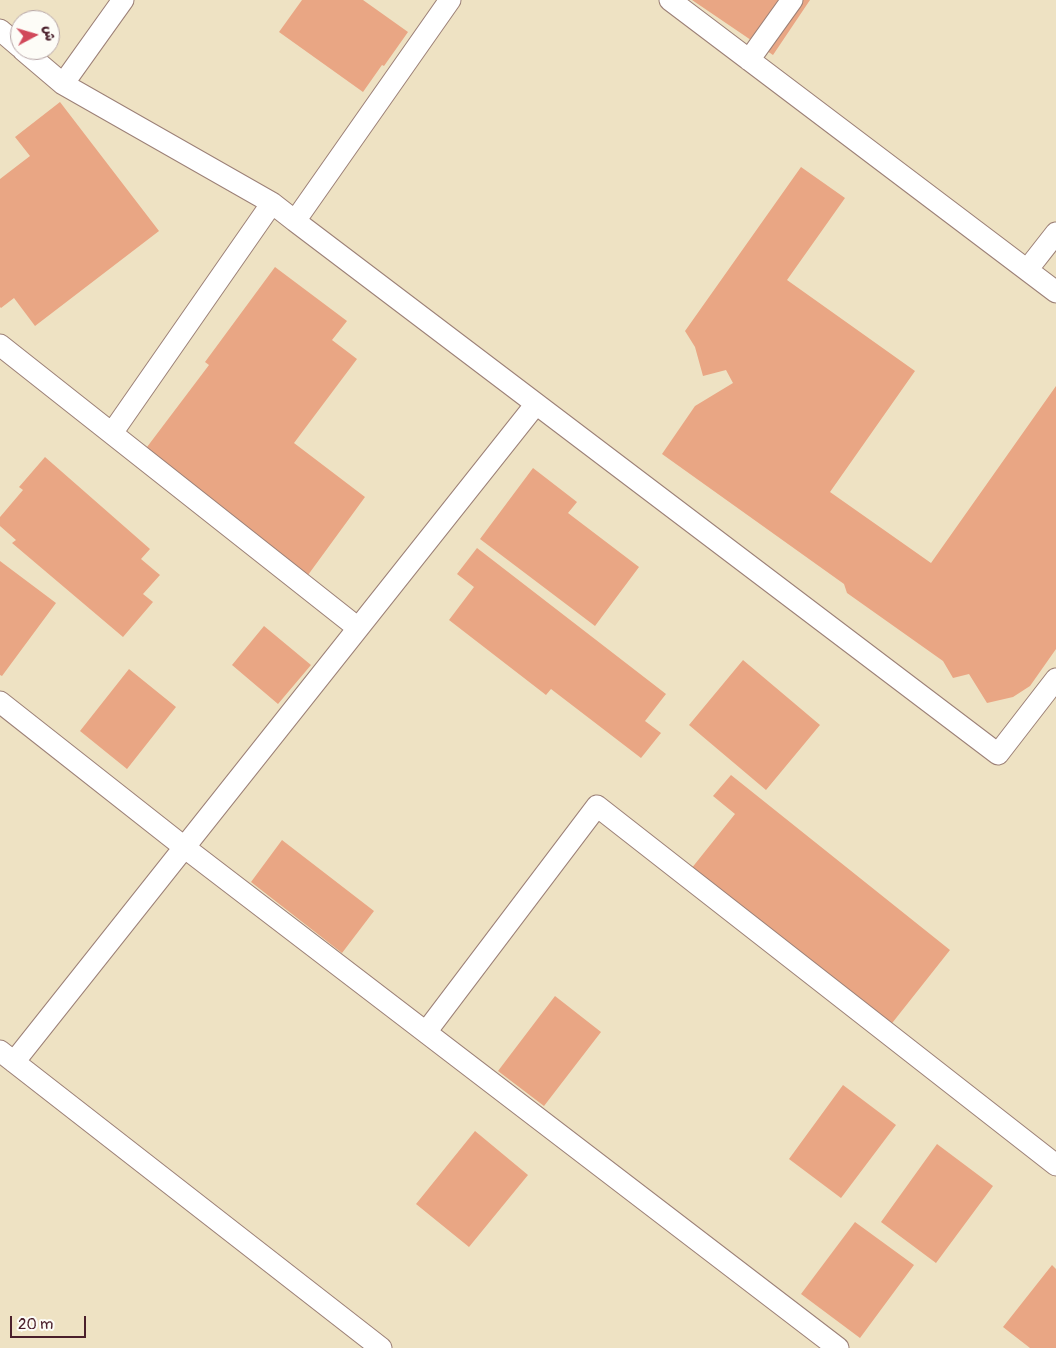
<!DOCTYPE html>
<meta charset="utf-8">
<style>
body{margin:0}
#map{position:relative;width:1056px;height:1348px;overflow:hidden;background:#eee2c3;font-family:Pangolin,"Playpen Sans Arabic",sans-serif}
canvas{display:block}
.north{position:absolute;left:10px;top:10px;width:50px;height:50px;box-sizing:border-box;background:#fdfcf7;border:1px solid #b5a4a5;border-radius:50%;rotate:84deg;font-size:14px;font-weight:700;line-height:20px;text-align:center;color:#4a1f2b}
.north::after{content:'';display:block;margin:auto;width:18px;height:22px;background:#d1495b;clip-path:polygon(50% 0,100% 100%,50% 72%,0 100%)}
.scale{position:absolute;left:10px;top:1316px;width:76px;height:22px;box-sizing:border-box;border:2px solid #4a1f2b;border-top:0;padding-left:6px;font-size:15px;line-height:18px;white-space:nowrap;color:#4a1f2b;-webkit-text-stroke:4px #fdfcf7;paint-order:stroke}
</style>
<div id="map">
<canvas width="1056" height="1348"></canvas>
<div class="north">ش</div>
<div class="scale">20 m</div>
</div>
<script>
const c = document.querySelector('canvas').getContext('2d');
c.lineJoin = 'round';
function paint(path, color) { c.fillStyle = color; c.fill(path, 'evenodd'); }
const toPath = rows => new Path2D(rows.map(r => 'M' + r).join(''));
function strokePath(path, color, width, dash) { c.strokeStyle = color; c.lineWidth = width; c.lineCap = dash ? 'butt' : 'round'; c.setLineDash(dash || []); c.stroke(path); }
const building = toPath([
 [302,0,363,0,408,32,384,66,382,65,363,92,279,32],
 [692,0,810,0,773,55],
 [60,102,159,231,35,326,14,298,1,308,0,307,0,179,30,156,15,137],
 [801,167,845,198,787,280,915,371,830,492,931,563,1056,386,1056,649,1030,686,1013,697,987,703,969,674,953,678,943,661,847,593,844,584,662,454,695,406,733,383,726,370,703,376,695,347,685,331],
 [275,267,347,321,332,340,357,359,294,443,365,497,308,575,144,451,209,365,205,362],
 [45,457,150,549,141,559,160,575,143,594,153,602,123,637,12,543,16,540,0,526,0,517,23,490,19,487],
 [533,468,577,502,568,513,639,567,595,626,480,539],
 [477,548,666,694,645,721,661,733,641,758,551,689,546,695,449,620,474,587,457,574],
 [0,561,56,603,2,676,0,675],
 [264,626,311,665,278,704,232,665],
 [743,660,820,725,766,790,689,725],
 [129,669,176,707,127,769,80,731],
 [731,775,950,950,889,1027,691,869,735,814,713,796],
 [282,840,374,911,342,953,251,882],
 [555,996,601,1032,544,1106,498,1071],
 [843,1085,896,1125,841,1198,789,1159],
 [475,1131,528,1175,469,1247,416,1204],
 [937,1144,993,1186,936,1263,881,1222],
 [855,1222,914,1265,860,1338,801,1294],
 [1052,1265,1056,1269,1056,1348,1030,1348,1003,1327]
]);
const street = toPath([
 [450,0,295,221,998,754,1056,679],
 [670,0,1056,292],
 [0,30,20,47],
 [23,50,63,84,272,203,295,221],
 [749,60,792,0],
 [63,84,123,0],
 [1027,270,1056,233],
 [0,345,358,628],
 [112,433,272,203],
 [0,702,184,847,838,1348],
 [426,1032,597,806,1056,1165],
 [0,1051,381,1348],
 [14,1062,536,404]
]);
paint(building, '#e9a684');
strokePath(street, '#9c8077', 23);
strokePath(street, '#fff', 21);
</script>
